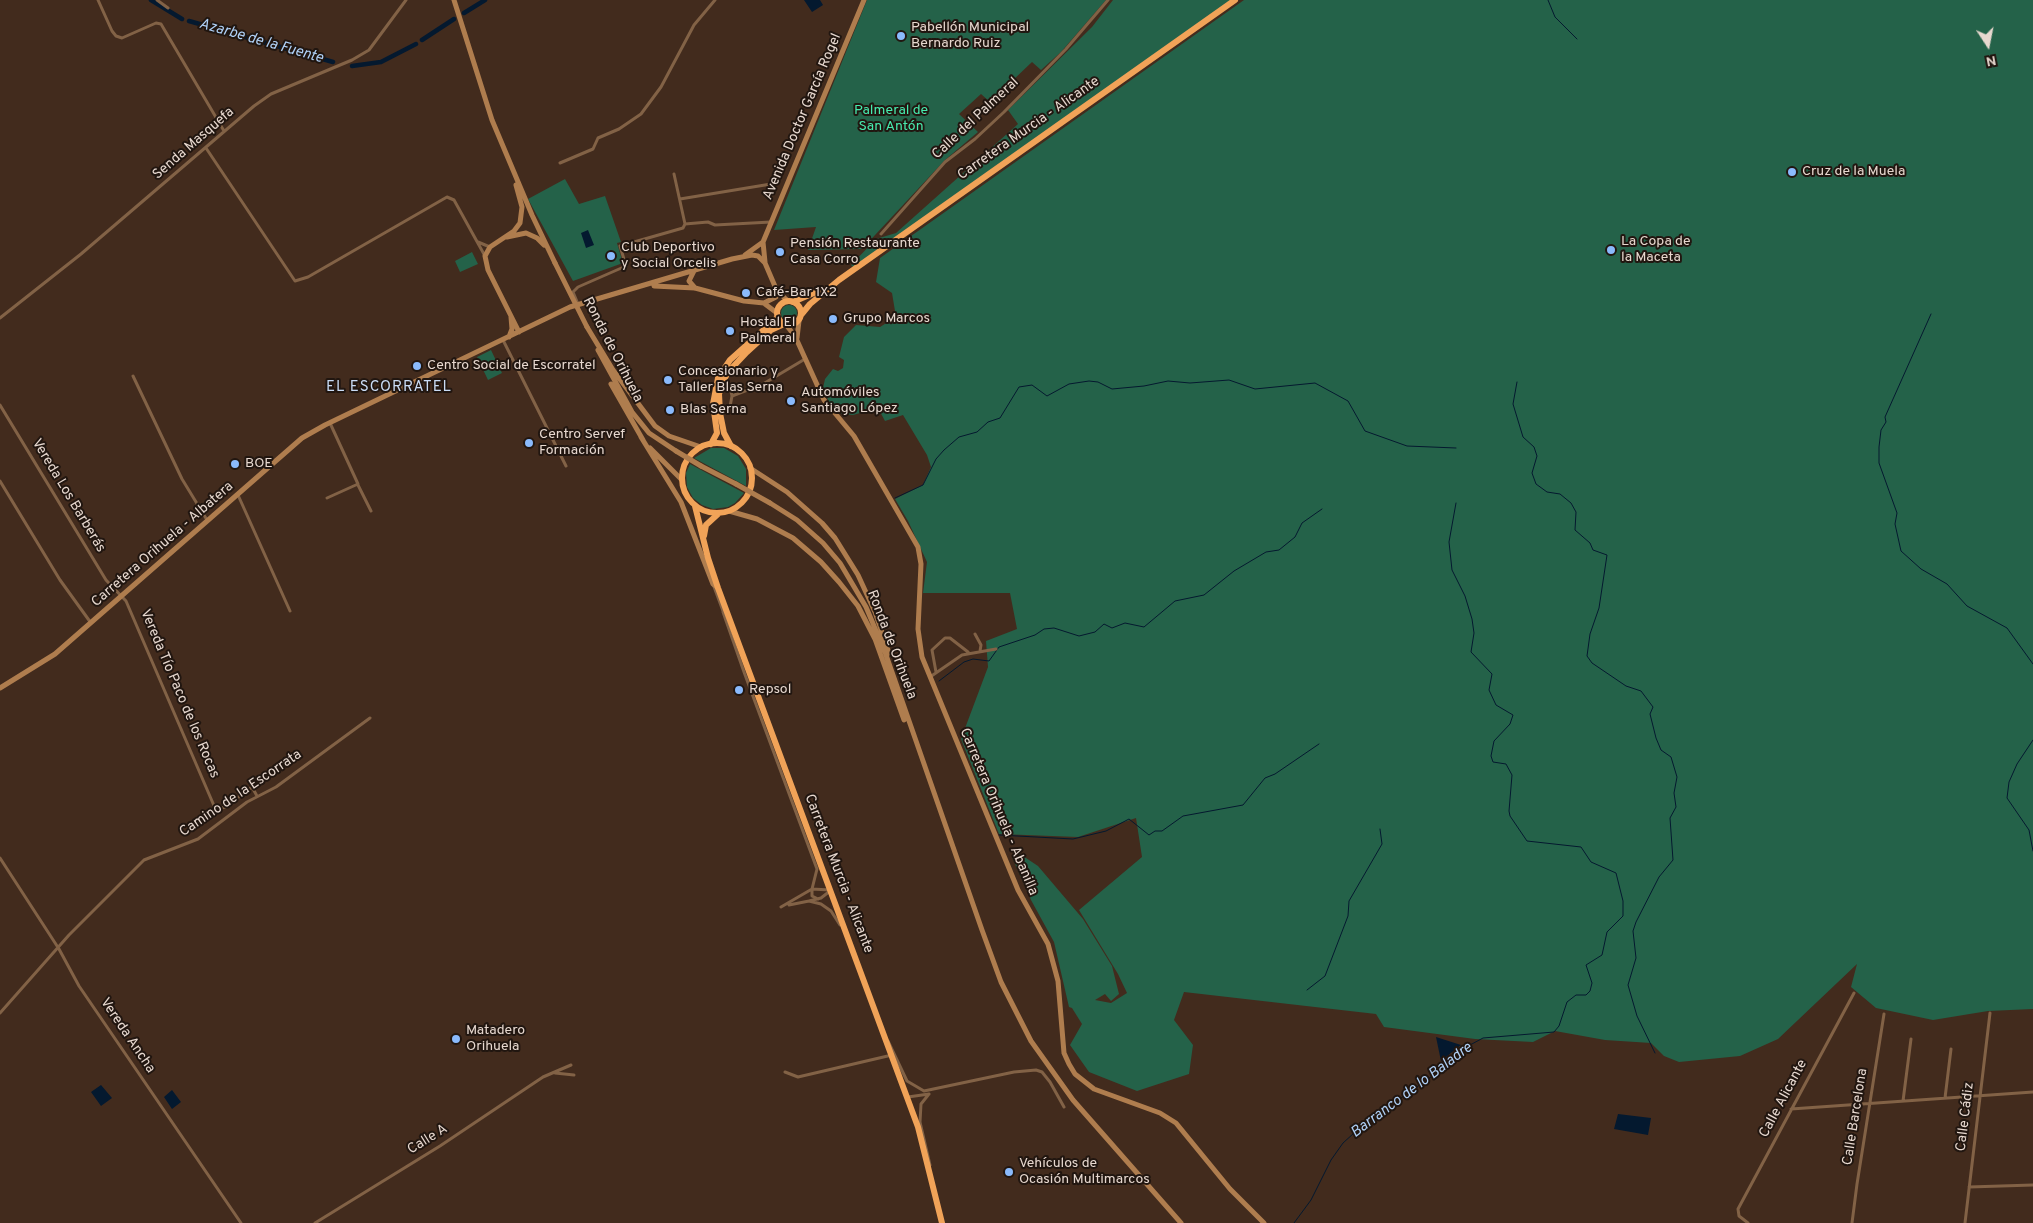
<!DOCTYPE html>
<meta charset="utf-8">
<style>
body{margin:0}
#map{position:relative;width:2033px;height:1223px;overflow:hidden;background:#422b1d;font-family:Overpass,sans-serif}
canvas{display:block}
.north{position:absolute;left:1963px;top:20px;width:50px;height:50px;-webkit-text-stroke:4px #211610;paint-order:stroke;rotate:169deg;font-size:14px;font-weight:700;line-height:20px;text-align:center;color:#e7d8cf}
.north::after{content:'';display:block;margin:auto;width:18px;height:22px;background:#e7d8cf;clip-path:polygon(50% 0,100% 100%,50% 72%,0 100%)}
</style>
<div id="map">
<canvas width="2033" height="1223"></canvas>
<div class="north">N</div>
</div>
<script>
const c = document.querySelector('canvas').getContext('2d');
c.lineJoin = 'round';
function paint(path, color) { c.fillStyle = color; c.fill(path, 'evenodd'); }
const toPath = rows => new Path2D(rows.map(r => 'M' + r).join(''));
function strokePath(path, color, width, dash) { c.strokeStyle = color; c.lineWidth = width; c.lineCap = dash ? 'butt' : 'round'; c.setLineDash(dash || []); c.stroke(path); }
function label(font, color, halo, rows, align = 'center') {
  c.font = font + ' Overpass,sans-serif'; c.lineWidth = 4; c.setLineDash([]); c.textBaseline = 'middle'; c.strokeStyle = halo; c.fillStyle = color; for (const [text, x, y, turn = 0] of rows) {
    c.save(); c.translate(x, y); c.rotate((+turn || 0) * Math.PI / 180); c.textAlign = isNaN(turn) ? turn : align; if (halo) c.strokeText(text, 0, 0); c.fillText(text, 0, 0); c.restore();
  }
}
const green = toPath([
 [867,0,1106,0,1061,52,1041,70,1032,62,990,102,981,94,959,114,978,132,945,160,862,249,808,250,816,227,774,230],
 [1113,0,1231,0,853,267,851,265,876,239,896,233,1018,124,1008,110,1092,27],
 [1244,0,2033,0,2033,1009,1988,1011,1933,1020,1876,1008,1851,987,1857,964,1778,1039,1740,1056,1679,1062,1664,1056,1651,1043,1605,1040,1555,1031,1533,1042,1475,1039,1384,1027,1376,1014,1184,992,1174,1020,1193,1045,1189,1074,1137,1091,1089,1072,1070,1045,1082,1024,1072,1008,1069,1007,1054,942,1031,900,1012,857,1014,850,1038,866,1083,919,1112,966,1119,994,1111,1001,1105,994,1095,1000,1111,1003,1127,993,1118,974,1079,910,1142,857,1136,818,1078,837,999,834,961,739,988,667,986,641,1017,629,1010,593,923,593,927,562,908,521,895,499,923,485,931,467,927,455,903,415,885,421,878,408,853,415,842,414,829,402,823,388,825,379,833,369,838,371,843,368,844,360,839,357,844,337,856,325,880,327,896,317,892,293,876,282,880,258],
 [565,179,579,204,605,196,621,242,617,243,623,263,573,281,528,199],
 [472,252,478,264,460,272,455,261],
 '781 313a8 8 0 1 1 16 0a8 8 0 1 1-16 0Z',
 [491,350,502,373,488,380,477,357],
 [711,448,724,448,738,456,746,469,746,486,694,458],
 [690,464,744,493,735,503,728,507,713,509,702,505,693,498,687,487,686,473]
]);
const water = toPath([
 [804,0,820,0,823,5,812,12],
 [588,230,594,245,586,248,581,233],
 [1436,1037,1461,1045,1441,1061],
 [101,1085,112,1098,101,1106,91,1092],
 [172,1090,181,1102,172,1109,164,1097],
 [1618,1114,1651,1118,1648,1135,1614,1129]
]);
const stream = toPath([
 [1548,0,1555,17,1577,39],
 [1931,314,1885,417,1886,422,1881,430,1879,447,1879,463,1897,513,1895,524,1901,551,1921,569,1947,584,1967,606,2007,628,2033,664],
 [1517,382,1513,404,1523,437,1534,447,1537,456,1532,473,1536,484,1547,492,1560,494,1571,503,1576,512,1575,530,1590,543,1593,550,1607,555,1599,608,1590,634,1587,656,1592,663,1626,686,1641,691,1653,707,1650,714,1656,738,1661,750,1671,757,1677,777,1674,793,1676,807,1670,818,1673,860,1659,877,1636,922,1633,931,1636,958,1628,985,1637,1016,1655,1053],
 [895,498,923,485,936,459,944,450,959,437,977,432,988,422,1000,418,1019,387,1032,385,1047,396,1069,384,1089,381,1098,382,1112,389,1144,386,1168,381,1190,383,1229,380,1255,389,1315,383,1348,401,1365,431,1407,446,1456,448],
 [939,681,964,662,973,659,989,661,999,647,1035,635,1044,629,1054,628,1079,636,1095,632,1104,624,1112,628,1125,623,1144,627,1175,601,1204,595,1234,571,1266,552,1279,550,1295,537,1302,523,1322,509],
 [2033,740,2017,764,2009,782,2007,798,2029,830,2033,851],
 [999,835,1073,839,1106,831,1129,819,1149,835,1155,831,1162,831,1183,816,1243,805,1265,778,1275,774,1319,744],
 [1307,990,1325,976,1348,916,1349,901,1382,844,1380,829],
 [1294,1223,1311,1200,1331,1160,1343,1143,1364,1124,1438,1072,1470,1045,1483,1038,1554,1032,1559,1026,1567,1002,1576,995,1586,995,1590,991,1592,983,1586,965,1602,955,1607,932,1623,916,1623,901,1616,873,1591,862,1581,847,1527,841,1510,816,1509,811,1512,775,1506,764,1493,762,1491,756,1494,741,1510,724,1513,715,1496,705,1489,690,1492,674,1471,652,1474,633,1472,619,1465,596,1452,570,1449,542,1456,503]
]);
const canal = toPath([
 [151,0,182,19],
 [464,13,485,0],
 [189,21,333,62],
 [422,40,454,19],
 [352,66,381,62,416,44]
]);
const street = toPath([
 [98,0,112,31,116,36,122,38,156,23,161,24,224,131],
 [157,0,168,8],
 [206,148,295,281,308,277,447,197,454,200,485,256],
 [560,163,593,149,598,138,619,129,641,114,661,87,694,25,715,0],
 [674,174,685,224],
 [680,199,771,184],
 [881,234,945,162,975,139,1004,112,1066,49,1108,0],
 [478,242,490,247],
 [578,304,573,292,578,287,626,266,620,246,683,228,685,224,708,222,715,225,771,222],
 [0,318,81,254,254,106,271,94,352,60,369,50,406,0],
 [503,340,566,466],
 [133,376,182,479,207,520],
 [732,396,763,384,805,359],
 [0,405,106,580,126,601,215,808,218,809,225,807,252,787,257,796],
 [729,412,732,396,729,383],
 [0,481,60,580,91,623],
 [358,485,371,511],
 [238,495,290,611],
 [327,498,358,484,330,423],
 [713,584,723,611],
 [724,609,723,612,744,672,817,869,812,889,781,907],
 [975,634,981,645,980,651],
 [936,672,932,650,945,638,950,638,968,652],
 [930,677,962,655,996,649],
 [0,858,59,949,79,986,241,1223],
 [818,899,812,896,812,889,830,890],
 [809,901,821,898,830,891],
 [789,905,809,901,821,904,831,911,840,925],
 [0,1013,69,935,144,860,198,839,247,802,276,787,370,718],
 [888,1041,907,1081,924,1091,1014,1072,1036,1070,1042,1072,1050,1082,1064,1107],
 [785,1072,798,1077,892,1055],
 [555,1073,574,1075],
 [929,1094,921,1104,920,1122,930,1165],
 [908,1097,929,1094],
 [1945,1098,1951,1049],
 [1903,1101,1911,1039],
 [1791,1109,2033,1092],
 [1969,1187,2033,1185],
 [315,1223,440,1146,543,1077,571,1065],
 [1748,1223,1739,1216,1738,1209,1854,993],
 [1852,1223,1857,1184,1884,1014],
 [1965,1223,1990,1013]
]);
const secondary = toPath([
 [454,0,492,120,532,215,555,263],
 [516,185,522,207,520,223,514,231,490,247,485,256,488,270,519,332],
 [507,237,526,233,537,238,544,245],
 [745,255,763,242],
 [765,262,763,242,864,0],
 [694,271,689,281,695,288],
 [654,286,695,288,744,301,764,303,776,297,777,291],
 [765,304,777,313],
 [787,326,795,336,824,400,854,436,918,547,921,564,918,629,922,657,1018,890,1048,944,1058,981,1064,1053,1069,1064,1075,1074,1094,1089,1160,1113,1176,1123,1230,1189,1264,1223],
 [587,327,613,370,655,426,669,436,701,447],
 [509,337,512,329,511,317],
 [797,338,799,321],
 [598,350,632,412,649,433,676,451],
 [611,384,643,440],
 [641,437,681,502,713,584,717,587],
 [650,448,682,480],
 [701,466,736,484],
 [750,468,787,492,822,523,835,538,858,575,875,612,889,653],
 [770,503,797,520,823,543,840,563,866,607,885,652,982,930,1001,982,1031,1041,1073,1100,1181,1223],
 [729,511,757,519,793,538,821,562,839,582,858,606,875,639,904,720],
 [0,688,55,654,302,438,325,425,570,307,732,259,752,255,758,256,765,263,777,291,788,301]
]);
const highway = toPath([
 '777 313a12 12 0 1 1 24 0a12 12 0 1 1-24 0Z',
 [793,302,823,289],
 [801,315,810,304,839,280,1235,0],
 '682 478a35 35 0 1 1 70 0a35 35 0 1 1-70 0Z',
 [711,444,717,433,713,404,718,378,730,360,778,317],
 [731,446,724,433,720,413,719,394,723,381,729,371,747,352,771,330,784,324],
 [695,506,708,558,718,588,918,1127,942,1223],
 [704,536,706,525,718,514]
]);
const secondaryBridge = toPath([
 [555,263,587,327],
 [676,451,701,466],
 [736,484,770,503]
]);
const markers = [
 [901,36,5,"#8abafc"],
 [1792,172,5,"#8abafc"],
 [1611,250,5,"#8abafc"],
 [780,252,5,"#8abafc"],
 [611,256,5,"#8abafc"],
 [746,293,5,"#8abafc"],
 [833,319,5,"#8abafc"],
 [730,331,5,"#8abafc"],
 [417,366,5,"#8abafc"],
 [668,380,5,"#8abafc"],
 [791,401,5,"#8abafc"],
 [670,410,5,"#8abafc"],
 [529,443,5,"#8abafc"],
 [235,464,5,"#8abafc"],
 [739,690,5,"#8abafc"],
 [456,1039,5,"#8abafc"],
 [1009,1172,5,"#8abafc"]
];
const poiNames = [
 ["Pabellón Municipal",911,28],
 ["Bernardo Ruiz",911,44],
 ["Cruz de la Muela",1802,172],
 ["La Copa de",1621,242],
 ["la Maceta",1621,258],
 ["Pensión Restaurante",790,244],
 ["Casa Corro",790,260],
 ["Club Deportivo",621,248],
 ["y Social Orcelis",621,264],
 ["Café-Bar 1X2",756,293],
 ["Grupo Marcos",843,319],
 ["Hostal El",740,323],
 ["Palmeral",740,339],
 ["Centro Social de Escorratel",427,366],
 ["Concesionario y",678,372],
 ["Taller Blas Serna",678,388],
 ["Automóviles",801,393],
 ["Santiago López",801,409],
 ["Blas Serna",680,410],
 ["Centro Servef",539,435],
 ["Formación",539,451],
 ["BOE",245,464],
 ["Repsol",749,690],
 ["Matadero",466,1031],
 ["Orihuela",466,1047],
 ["Vehículos de",1019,1164],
 ["Ocasión Multimarcos",1019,1180]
];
const parkNames = [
 ["Palmeral de",891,111],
 ["San Antón",891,127]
];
const streetNames = [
 ["Avenida Doctor García Rogel",803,117,-67],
 ["Calle del Palmeral",976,119,-43],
 ["Carretera Murcia - Alicante",1029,129,-35],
 ["Senda Masquefa",194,144,-41],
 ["Ronda de Orihuela",612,350,63],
 ["Vereda Los Barberás",68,496,59],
 ["Carretera Orihuela - Albatera",163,545,-41],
 ["Ronda de Orihuela",891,645,69],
 ["Vereda Tío Paco de los Rocas",179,694,67],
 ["Camino de la Escorrata",241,794,-34],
 ["Carretera Orihuela - Abanilla",998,812,67],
 ["Carretera Murcia - Alicante",838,874,69],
 ["Vereda Ancha",127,1036,56],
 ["Calle Alicante",1784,1099,-62],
 ["Calle Barcelona",1856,1117,-81],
 ["Calle Cádiz",1966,1117,-83],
 ["Calle A",428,1140,-32]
];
const waterNames = [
 ["Azarbe de la Fuente",261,42,16],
 ["Barranco de lo Baladre",1412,1091,-37]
];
const neighbourhoodNames = [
 ["EL ESCORRATEL",389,388]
];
paint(green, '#246249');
paint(water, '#04192f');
strokePath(stream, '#04192f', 1);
strokePath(canal, '#04192f', 4.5);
strokePath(street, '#826246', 3);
strokePath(secondary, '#af7d4e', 5);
strokePath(highway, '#f1a358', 6);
strokePath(secondaryBridge, '#af7d4e', 5);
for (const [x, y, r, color] of markers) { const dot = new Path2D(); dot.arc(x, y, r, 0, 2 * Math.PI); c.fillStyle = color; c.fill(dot); strokePath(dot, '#211610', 2); }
label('14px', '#e7d8cf', '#211610', poiNames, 'left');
label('14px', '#47ebae', '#211610', parkNames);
label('14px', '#e7d8cf', '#211610', streetNames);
label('italic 15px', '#afd0f6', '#211610', waterNames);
c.letterSpacing = '1px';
label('15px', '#cadcf5', '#211610', neighbourhoodNames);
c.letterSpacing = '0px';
</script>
